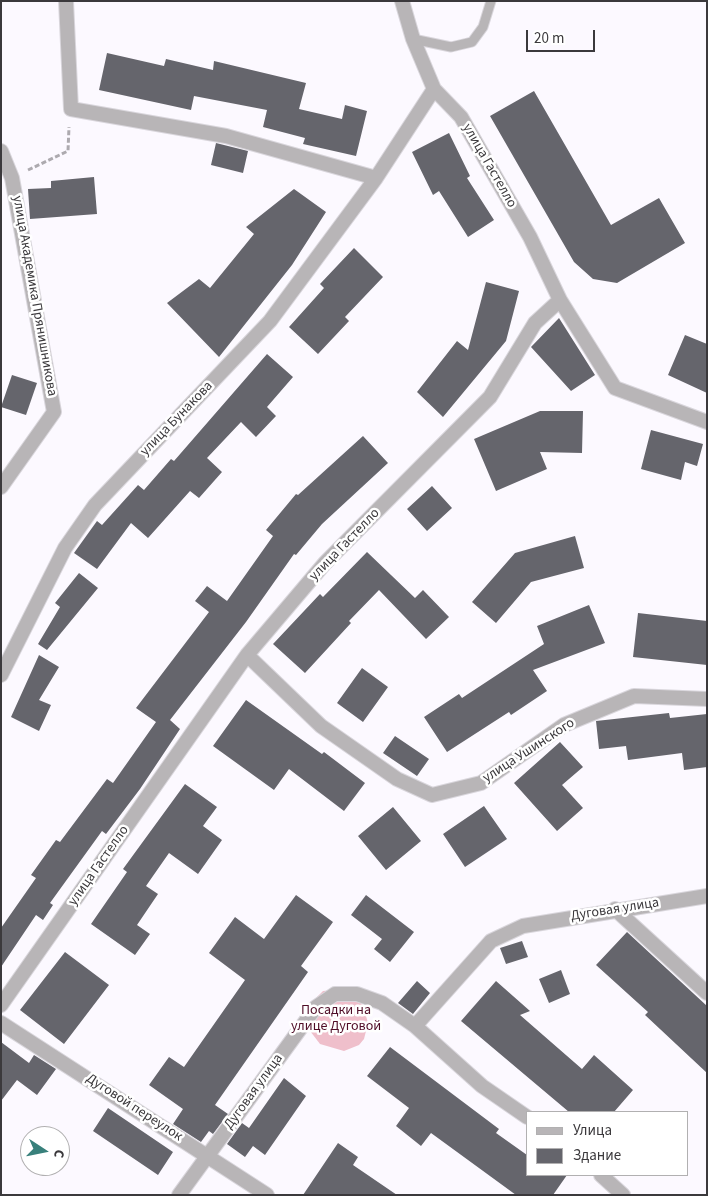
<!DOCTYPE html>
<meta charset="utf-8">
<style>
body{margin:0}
#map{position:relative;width:708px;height:1196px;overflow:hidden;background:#fcf9ff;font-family:"Source Sans 3",sans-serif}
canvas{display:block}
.frame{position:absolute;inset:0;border:2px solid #3b393c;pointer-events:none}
.legend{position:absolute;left:526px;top:1111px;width:162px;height:65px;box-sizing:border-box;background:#fff;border:1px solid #b1b0b1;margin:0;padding:6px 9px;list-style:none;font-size:15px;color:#3b393c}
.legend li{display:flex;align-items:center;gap:10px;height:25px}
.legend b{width:25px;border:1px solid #b1b0b1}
.north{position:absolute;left:20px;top:1126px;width:50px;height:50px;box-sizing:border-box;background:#fff;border:1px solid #b1b0b1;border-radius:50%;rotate:101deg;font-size:14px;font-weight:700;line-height:20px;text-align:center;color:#3b393c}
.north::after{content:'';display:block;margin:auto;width:18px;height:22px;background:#38807b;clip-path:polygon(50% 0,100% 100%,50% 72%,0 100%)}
.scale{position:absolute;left:526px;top:30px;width:69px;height:22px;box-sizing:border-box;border:2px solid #3b393c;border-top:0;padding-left:6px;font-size:15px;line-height:18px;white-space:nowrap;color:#3b393c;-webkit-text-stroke:4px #fff;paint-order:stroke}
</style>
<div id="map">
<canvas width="708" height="1196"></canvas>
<div class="frame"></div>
<ul class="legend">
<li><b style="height:6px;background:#b8b5b7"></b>Улица</li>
<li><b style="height:14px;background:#65656c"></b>Здание</li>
</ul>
<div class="north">С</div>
<div class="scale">20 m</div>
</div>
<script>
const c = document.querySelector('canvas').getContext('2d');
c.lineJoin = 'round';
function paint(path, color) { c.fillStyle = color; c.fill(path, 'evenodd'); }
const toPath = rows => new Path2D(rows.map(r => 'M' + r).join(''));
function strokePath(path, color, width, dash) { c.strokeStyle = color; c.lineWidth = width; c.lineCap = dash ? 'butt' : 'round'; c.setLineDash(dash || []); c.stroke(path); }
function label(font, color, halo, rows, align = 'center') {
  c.font = font + ' "Source Sans 3",sans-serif'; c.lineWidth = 5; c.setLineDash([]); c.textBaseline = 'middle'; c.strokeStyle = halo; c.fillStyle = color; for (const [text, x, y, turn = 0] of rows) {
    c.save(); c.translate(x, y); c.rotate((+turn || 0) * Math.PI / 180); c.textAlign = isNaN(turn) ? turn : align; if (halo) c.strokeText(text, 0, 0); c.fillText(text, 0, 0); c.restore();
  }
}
const green = toPath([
 [345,989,362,1002,368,1023,364,1039,359,1045,344,1051,320,1044,307,1027,308,1006,323,991]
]);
const building = toPath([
 [107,53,164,66,166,59,213,70,214,61,306,83,299,109,342,119,345,105,367,111,356,156,303,144,305,138,263,127,267,110,194,96,191,110,99,90],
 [534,91,611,225,659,198,685,243,617,283,593,279,574,262,490,116],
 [449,133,470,176,467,178,494,220,468,237,439,191,433,195,412,152],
 [216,143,248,151,243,173,211,165],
 [94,177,97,214,30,219,28,189,51,188,51,181],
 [294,189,326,212,292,265,219,357,167,303,199,279,210,288,254,234,246,227],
 [354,248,383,277,345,317,349,321,318,354,289,327,324,288,320,284],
 [486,282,519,291,506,341,443,417,417,392,457,341,468,350],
 [559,318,595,375,571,391,531,347],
 [685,335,707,344,707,393,668,375],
 [267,354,293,377,267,407,276,416,256,437,241,422,207,458,222,472,199,498,190,491,148,538,131,523,97,569,74,553,97,521,102,525,138,485,144,490,171,459,174,461],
 [12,375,37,383,26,415,1,407],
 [540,411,583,411,582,453,540,452,547,469,496,491,474,439],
 [651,430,703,444,697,466,685,462,681,480,641,469],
 [363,436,388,463,322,524,296,555,294,554,246,622,170,720,180,729,140,789,106,834,102,831,50,903,53,905,43,920,36,915,1,967,1,928,36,878,31,875,56,840,60,842,107,779,113,783,156,722,136,708,209,612,195,601,207,586,227,601,273,536,266,530,296,494,298,495],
 [432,486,452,508,427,531,407,509],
 [575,536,584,568,531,582,496,623,472,602,515,553],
 [367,552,415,598,423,590,449,617,426,639,379,590,349,621,351,623,305,673,273,644,320,594,323,597],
 [79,573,98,588,47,650,38,644,60,607,55,603],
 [589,605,605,643,533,670,547,691,511,715,509,712,447,752,424,717,459,694,462,698,544,644,537,626],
 [638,613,707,621,707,665,633,657],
 [39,655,59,667,39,700,51,705,39,731,11,717],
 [362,668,388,687,363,722,337,703],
 [246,700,322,754,324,752,365,783,344,811,289,769,274,790,213,746],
 [669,713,670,718,707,714,707,767,684,770,682,753,628,760,626,746,599,749,596,721],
 [395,736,429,759,417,776,383,753],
 [560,742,583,767,562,785,583,808,557,831,514,783],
 [185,784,217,807,203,826,222,840,198,874,169,853,146,886,158,894,137,925,150,934,135,955,91,924,127,872,123,869],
 [484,806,507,839,465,867,443,834],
 [393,807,421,841,386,870,358,836],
 [296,895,333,922,301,966,308,972,215,1105,228,1114,213,1134,209,1131,201,1142,173,1124,183,1109,149,1085,169,1057,184,1067,245,980,209,953,235,917,264,939],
 [366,895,414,932,390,962,374,949,382,939,351,915],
 [627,932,707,1006,707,1073,645,1015,648,1012,596,965],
 [522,941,528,957,506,964,500,948],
 [65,952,109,985,64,1044,20,1010],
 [561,970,570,994,549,1003,539,979],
 [417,981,430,993,413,1014,398,1003],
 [496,981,530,1011,520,1015,582,1069,594,1055,633,1090,614,1112,569,1112,461,1021],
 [1,1042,29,1063,34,1055,56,1069,37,1095,17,1080,1,1101],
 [390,1047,499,1129,496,1133,527,1155,527,1175,567,1175,553,1195,516,1195,431,1133,421,1146,396,1126,409,1108,367,1076],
 [284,1078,306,1096,265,1155,253,1146,245,1157,227,1144,242,1123,249,1128],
 [108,1108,173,1152,158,1175,93,1131],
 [338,1143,358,1157,353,1165,397,1195,303,1195]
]);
const path = toPath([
 [28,170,68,151,69,127]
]);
const service = toPath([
 [413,39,451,47,472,42,483,27,491,1]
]);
const minor = toPath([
 [66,1,71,109,226,136,376,178],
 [1,151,12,178,54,412,1,487],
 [560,300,615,388,707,422],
 [247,655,321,726,397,779,432,795,481,783,564,725,634,696,707,699],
 [1,675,65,548,95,505,270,321,376,178,434,89,413,39,402,1],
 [615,909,707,993],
 [1,1005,247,655,325,563,490,397,535,323,560,300,530,237,461,117,434,89],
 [1,1023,267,1195],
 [415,1026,491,941,523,926,707,896],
 [601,1175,623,1195],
 [179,1195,316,1007,335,994,357,994,382,1003,415,1026,482,1086,527,1117]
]);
const streetNames = [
 ["улица Гастелло",489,166,60],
 ["улица Академика Прянишникова",34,296,80],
 ["улица Бунакова",177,419,-46],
 ["улица Гастелло",345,545,-46],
 ["улица Ушинского",529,751,-33],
 ["улица Гастелло",99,866,-55],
 ["Дуговая улица",615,910,-9],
 ["Дуговая улица",254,1092,-54],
 ["Дуговой переулок",134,1108,33]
];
const parkNames = [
 ["Посадки на",336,1011],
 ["улице Дуговой",336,1027]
];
paint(green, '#efbfcb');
paint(building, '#65656c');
strokePath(service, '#d9d6dc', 11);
strokePath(minor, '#d9d6dc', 16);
strokePath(path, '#adaaaf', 3, [5, 2.5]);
strokePath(service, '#b8b5b7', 9);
strokePath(minor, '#b8b5b7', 14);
label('14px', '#3b393c', '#fff', streetNames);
label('14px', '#4f0d27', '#fff', parkNames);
</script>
